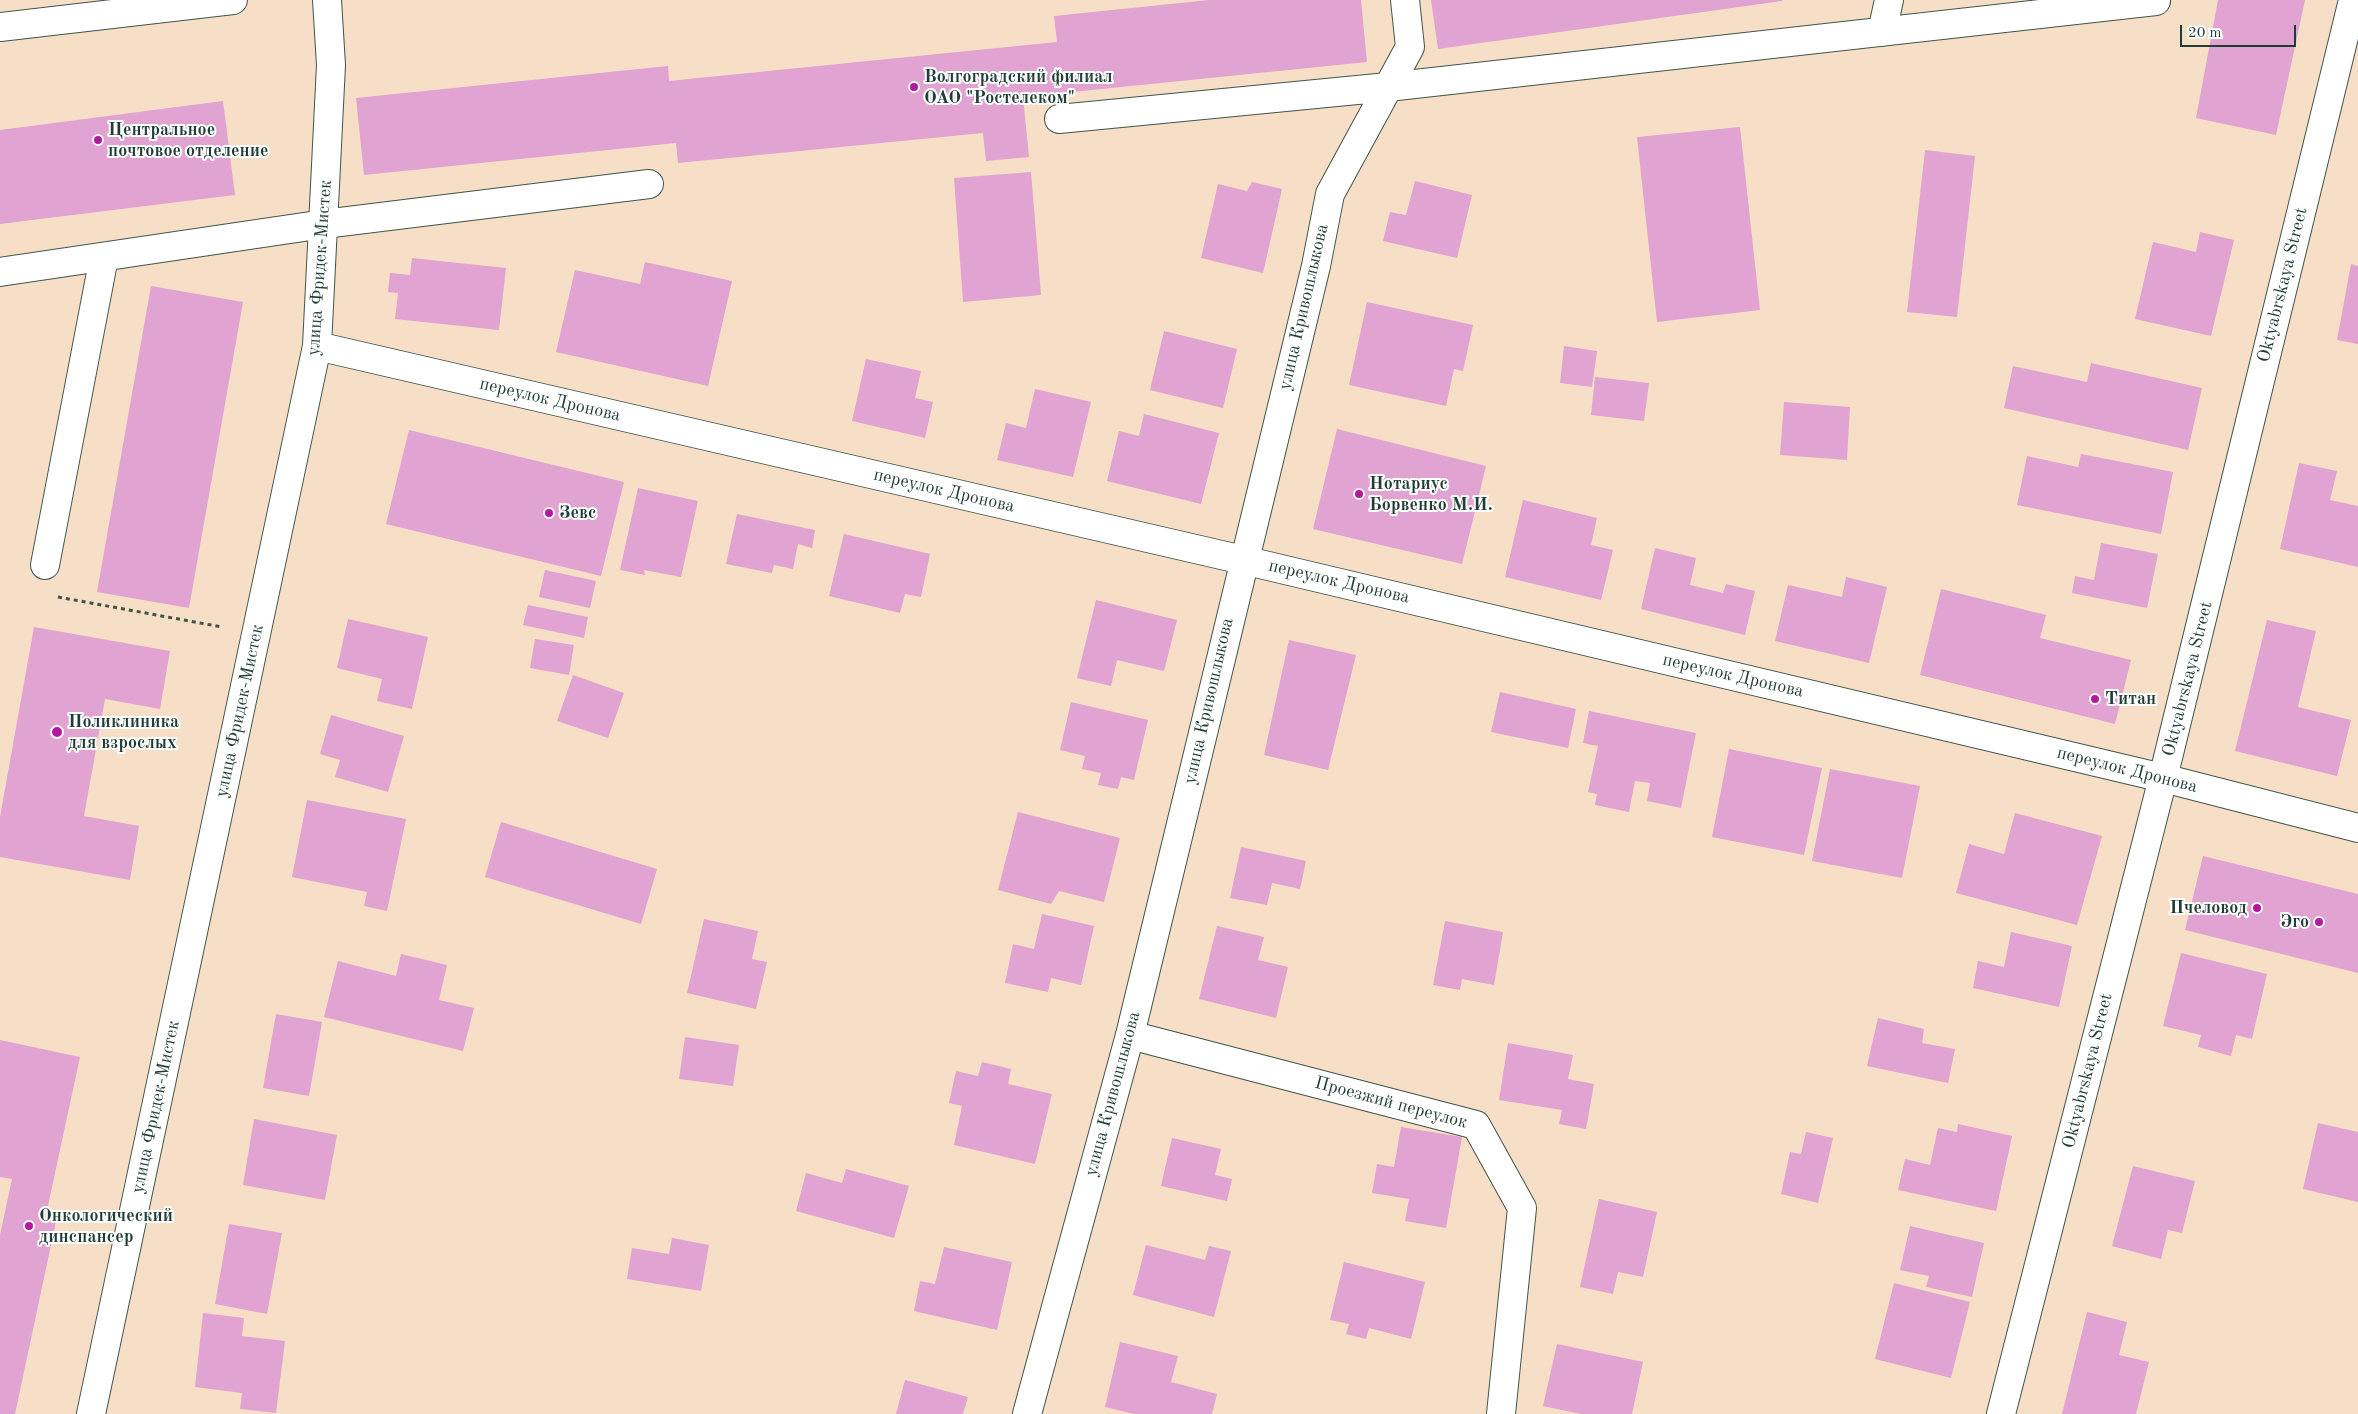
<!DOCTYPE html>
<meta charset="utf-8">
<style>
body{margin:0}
#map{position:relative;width:2358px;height:1414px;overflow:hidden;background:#f6dfc6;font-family:"Old Standard TT",serif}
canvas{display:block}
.scale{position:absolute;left:2180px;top:25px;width:116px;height:22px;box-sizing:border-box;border:2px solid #1f3d34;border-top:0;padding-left:6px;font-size:15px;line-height:18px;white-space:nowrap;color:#1f3d34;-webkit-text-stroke:4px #fff;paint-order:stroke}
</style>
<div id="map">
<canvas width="2358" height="1414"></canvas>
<div class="scale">20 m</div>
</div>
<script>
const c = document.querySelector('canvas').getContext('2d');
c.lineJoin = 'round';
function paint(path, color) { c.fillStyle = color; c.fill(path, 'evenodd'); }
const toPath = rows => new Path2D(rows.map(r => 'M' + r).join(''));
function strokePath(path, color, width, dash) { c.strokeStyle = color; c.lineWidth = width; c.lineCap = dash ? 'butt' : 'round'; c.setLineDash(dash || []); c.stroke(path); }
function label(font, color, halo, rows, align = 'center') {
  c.font = font + ' "Old Standard TT",serif'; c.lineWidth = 4; c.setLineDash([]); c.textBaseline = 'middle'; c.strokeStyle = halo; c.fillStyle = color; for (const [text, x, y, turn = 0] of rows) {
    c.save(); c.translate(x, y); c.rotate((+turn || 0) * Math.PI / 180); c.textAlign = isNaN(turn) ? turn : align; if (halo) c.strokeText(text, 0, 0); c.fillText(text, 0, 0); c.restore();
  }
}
const building = toPath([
 [1209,0,1361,0,1367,62,1023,97,1029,157,986,161,983,133,678,163,676,143,364,175,356,98,668,66,669,81,1057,42,1054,16],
 [1431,0,1782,0,1782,1,1438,49],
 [2218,0,2305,0,2276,135,2196,118],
 [223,101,235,195,0,224,0,130],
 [1740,127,1760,310,1657,322,1637,137],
 [1925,150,1975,156,1957,317,1907,312],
 [1031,172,1041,295,963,302,954,178],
 [1415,181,1472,195,1457,258,1383,241,1390,212,1406,215],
 [1252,182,1282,189,1263,273,1201,258,1218,184,1247,191],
 [2200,232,2234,240,2211,336,2135,319,2153,242,2196,252],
 [412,258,506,268,499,330,395,319,398,293,388,292,390,273,410,275],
 [645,262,732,281,708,386,556,352,575,270,640,284],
 [2351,264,2358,266,2358,344,2337,340],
 [151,286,243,302,189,608,97,592],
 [1367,302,1473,325,1463,371,1454,369,1446,406,1349,385],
 [1164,331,1237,349,1223,408,1150,390],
 [1564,346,1597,351,1592,387,1560,383],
 [866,359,921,371,915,398,933,402,925,438,852,421],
 [2091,363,2202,388,2188,450,2004,408,2013,366,2087,382],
 [1595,377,1649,383,1644,421,1591,415],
 [1035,389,1091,402,1073,477,997,460,1006,423,1026,428],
 [1784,402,1850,407,1847,460,1780,455],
 [1144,414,1219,433,1201,504,1107,481,1119,431,1139,436],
 [1337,429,1486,466,1462,564,1313,529],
 [409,430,624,482,601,576,386,524],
 [2081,454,2173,472,2161,534,2017,505,2027,456,2078,467],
 [2299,463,2337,471,2330,500,2358,506,2358,567,2280,549],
 [638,488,698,501,681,577,644,570,645,575,620,570],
 [1523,500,1597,518,1591,545,1613,550,1601,600,1505,577],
 [737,514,815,530,812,548,798,544,793,569,774,565,772,573,726,564],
 [844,534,930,554,921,597,905,594,900,613,829,596],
 [2101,543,2158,554,2147,608,2072,593,2075,576,2094,580],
 [1655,548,1696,558,1690,585,1723,593,1726,584,1755,591,1745,635,1641,609],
 [545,570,596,581,590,608,539,597],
 [1846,577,1887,587,1869,663,1775,641,1788,585,1842,597],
 [1941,589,2046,615,2040,638,2131,660,2115,724,1920,675],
 [1096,600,1177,620,1164,671,1117,660,1111,686,1077,678],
 [528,605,588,617,584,638,523,625],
 [348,619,428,637,412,709,377,701,382,679,337,668],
 [2267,620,2316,631,2298,707,2351,720,2337,776,2235,751],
 [34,627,170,651,160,709,105,699,95,755,84,816,139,826,130,880,0,857,0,817],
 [535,639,574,645,569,675,530,668],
 [1289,640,1356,655,1328,770,1264,755],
 [573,675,624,693,608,738,557,721],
 [1500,692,1576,709,1568,748,1491,732],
 [1071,702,1148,720,1134,780,1121,777,1118,789,1098,785,1101,773,1082,769,1085,756,1060,750],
 [1589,711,1696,733,1681,808,1647,801,1650,783,1635,781,1629,812,1595,805,1597,794,1588,792,1598,746,1583,743],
 [331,715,404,736,388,792,335,777,340,760,320,754],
 [1729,749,1822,768,1804,855,1712,837],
 [1830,769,1920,786,1902,878,1812,861],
 [307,800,406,819,387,911,364,906,367,892,292,877],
 [1018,812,1120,838,1104,902,1059,891,1051,904,998,890],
 [2015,813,2102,836,2077,925,1956,893,1969,844,2004,854],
 [501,822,657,869,641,924,485,877],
 [1241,847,1306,861,1300,889,1272,883,1267,905,1230,898],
 [2203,856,2358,894,2358,973,2185,930],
 [1042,914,1094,926,1081,985,1051,978,1048,992,1005,983,1013,944,1034,949],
 [704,919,758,931,752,959,767,962,756,1009,687,993],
 [1445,921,1503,932,1494,985,1462,979,1460,990,1433,985],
 [1217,926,1264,937,1258,960,1288,967,1276,1018,1199,999],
 [2011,932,2072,946,2059,1007,1973,988,1978,961,2004,967],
 [2181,953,2267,974,2252,1039,2236,1035,2231,1056,2198,1047,2201,1035,2163,1026],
 [401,954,447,965,439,1000,474,1008,463,1051,324,1017,338,961,396,976],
 [276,1014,322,1022,309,1096,263,1088],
 [1878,1018,1924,1029,1922,1043,1955,1049,1948,1083,1867,1066],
 [685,1037,739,1045,733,1086,679,1079],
 [0,1040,80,1057,46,1215,57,1217,15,1414,0,1414,0,1235,12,1179,0,1177],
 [1508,1043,1573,1055,1568,1079,1594,1084,1586,1129,1559,1124,1562,1110,1499,1100],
 [982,1062,1011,1069,1008,1084,1052,1094,1035,1164,954,1145,962,1106,949,1103,956,1071,978,1076],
 [254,1119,337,1135,325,1200,243,1185],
 [2318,1123,2358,1132,2358,1202,2303,1189],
 [1958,1124,2012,1136,1996,1211,1898,1190,1905,1159,1930,1165,1938,1128,1957,1132],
 [1401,1127,1462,1137,1446,1228,1405,1221,1409,1199,1372,1193,1377,1164,1394,1167],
 [1806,1132,1833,1138,1818,1203,1781,1194,1790,1152,1801,1154],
 [1172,1138,1221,1149,1215,1175,1232,1179,1227,1201,1161,1186],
 [2133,1166,2195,1181,2182,1233,2168,1230,2161,1259,2112,1246],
 [846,1169,909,1186,894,1238,796,1211,806,1173,842,1183],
 [1599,1199,1657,1212,1643,1277,1618,1272,1613,1294,1580,1287],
 [229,1224,282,1233,267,1314,215,1304],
 [1910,1226,1984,1243,1972,1297,1926,1287,1929,1276,1900,1270],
 [672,1238,709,1245,701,1291,627,1279,632,1248,669,1254],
 [1146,1245,1205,1260,1209,1246,1231,1251,1214,1317,1133,1295],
 [944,1247,1012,1262,997,1330,914,1311,920,1281,935,1284],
 [1344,1262,1425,1282,1411,1339,1369,1328,1366,1339,1346,1334,1349,1324,1330,1320],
 [1894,1283,1970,1302,1951,1378,1875,1359],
 [2087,1312,2127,1322,2119,1355,2149,1362,2136,1414,2062,1414],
 [203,1313,244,1318,242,1336,285,1341,276,1413,240,1409,242,1393,195,1387],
 [1120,1342,1178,1356,1171,1382,1217,1394,1212,1414,1134,1414,1105,1407],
 [1557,1344,1643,1362,1632,1414,1581,1414,1543,1406],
 [905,1380,968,1397,963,1414,896,1414]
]);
const path = toPath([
 [58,597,222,627]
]);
const minor = toPath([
 [1882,32,1889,0],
 [1059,119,1388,87,2156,1],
 [0,272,324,224,649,184],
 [317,346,1243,560,2163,778,2358,828],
 [45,565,104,257],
 [1130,1035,1476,1125,1522,1208,1501,1414],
 [91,1414,317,346,331,65,327,0],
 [1027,1414,1130,1035,1316,266,1330,194,1410,47,1405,0],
 [2001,1414,2163,778,2353,0]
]);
const major = toPath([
 [0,27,233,0]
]);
const markers = [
 [914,87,5,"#b5179e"],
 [98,140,5,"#b5179e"],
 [1359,494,5,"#b5179e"],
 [549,513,5,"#b5179e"],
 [2095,699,5,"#b5179e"],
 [57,732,6,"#b5179e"],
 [2257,908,5,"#b5179e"],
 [2319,922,5,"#b5179e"],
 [29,1226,5,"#b5179e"]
];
const poiNames = [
 ["Волгоградский филиал",924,77],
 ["ОАО \"Ростелеком\"",924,98],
 ["Центральное",108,130],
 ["почтовое отделение",108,151],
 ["Нотариус",1369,484],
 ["Борвенко М.И.",1369,505],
 ["Зевс",559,513],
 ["Титан",2105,699],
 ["Поликлиника",68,722],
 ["для взрослых",68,743],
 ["Пчеловод",2247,908,"right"],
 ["Эго",2309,922,"right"],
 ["Онкологический",39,1216],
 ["динспансер",39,1237]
];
const streetNames = [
 ["улица Фридек-Мистек",320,268,-86],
 ["Oktyabrskaya Street",2283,285,-76],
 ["улица Кривошлыкова",1304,307,-77],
 ["переулок Дронова",550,400,13],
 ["переулок Дронова",944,491,13],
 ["переулок Дронова",1339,582,13],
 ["переулок Дронова",1733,676,13],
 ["Oktyabrskaya Street",2188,679,-76],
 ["улица Кривошлыкова",1209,701,-77],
 ["улица Фридек-Мистек",240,711,-78],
 ["переулок Дронова",2127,770,14],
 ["Oktyabrskaya Street",2088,1071,-76],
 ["улица Кривошлыкова",1113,1094,-75],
 ["Проезжий переулок",1391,1103,15],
 ["улица Фридек-Мистек",156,1107,-78]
];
paint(building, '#e1a3d1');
strokePath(minor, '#3f554a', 30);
strokePath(major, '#3f554a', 30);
strokePath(path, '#3f554a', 3, [4, 4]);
strokePath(minor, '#fff', 28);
strokePath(major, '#fff', 28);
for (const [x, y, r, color] of markers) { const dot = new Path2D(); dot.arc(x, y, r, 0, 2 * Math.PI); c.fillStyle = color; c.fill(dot); strokePath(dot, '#fff', 2); }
label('bold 18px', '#1f3d34', '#fff', poiNames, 'left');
label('18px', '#1f3d34', '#fff', streetNames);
</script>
